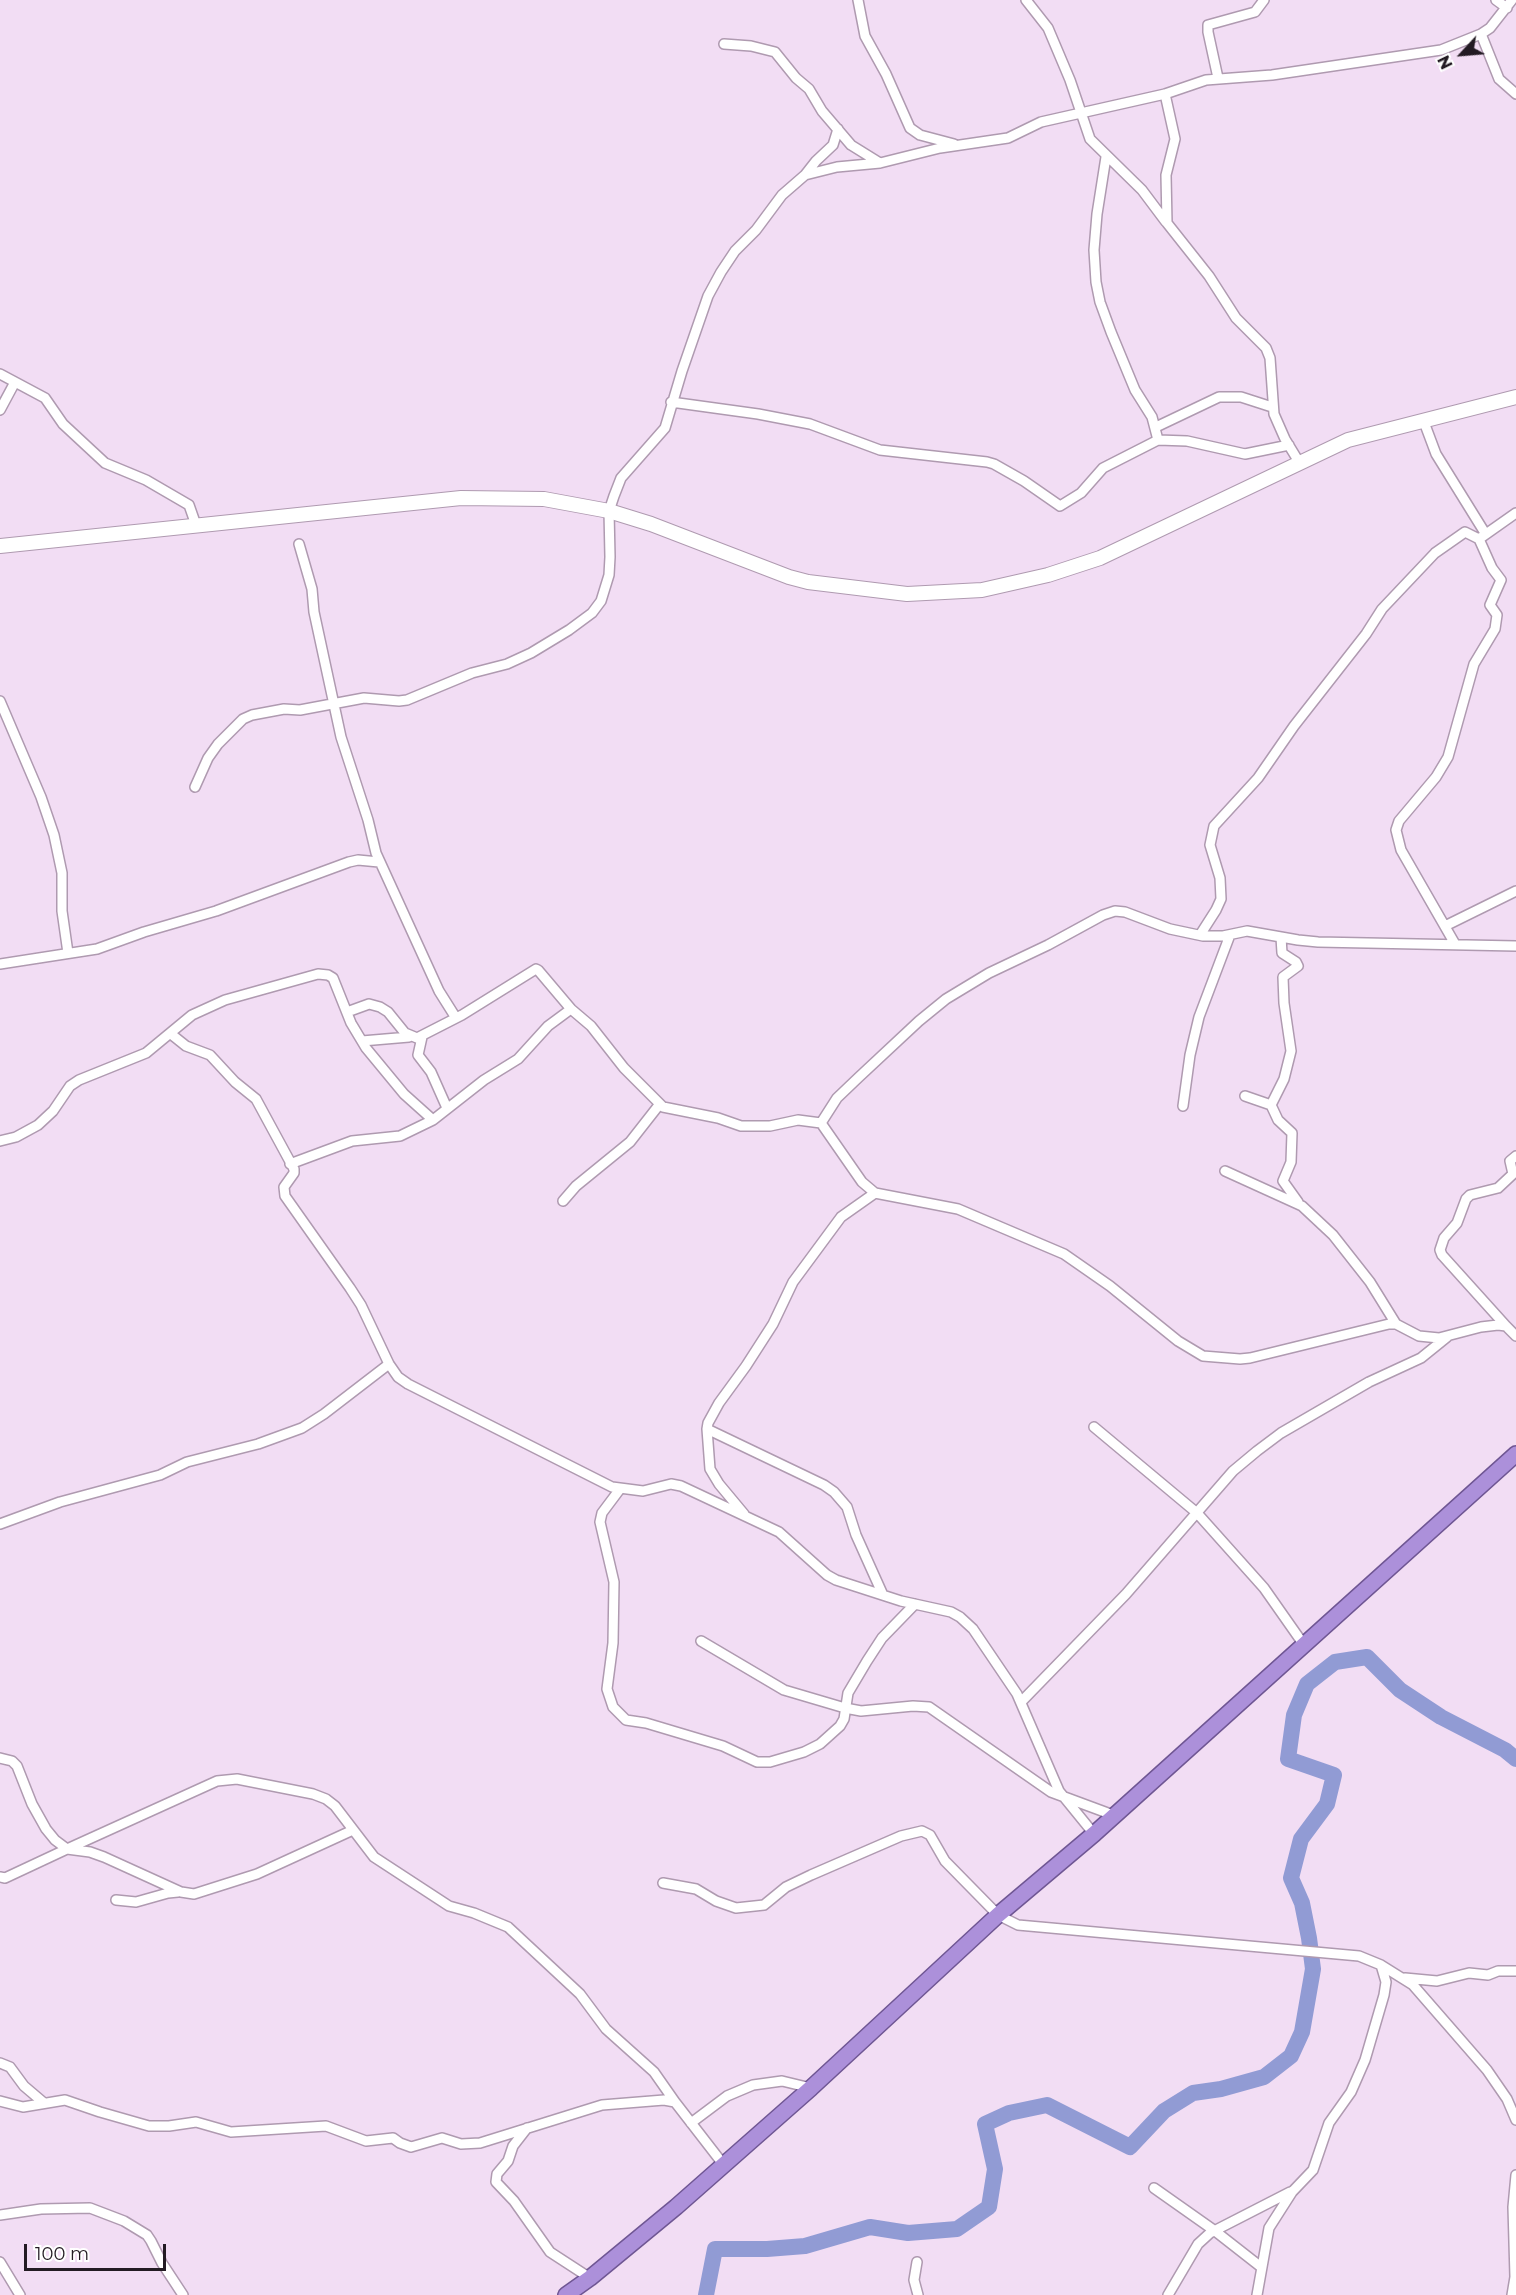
<!DOCTYPE html>
<style>
body{margin:0}
#map{position:relative;width:1516px;height:2295px;overflow:hidden;background:#f2ddf4;font-family:Montserrat,sans-serif}
canvas{display:block}
.north{position:absolute;left:1432px;top:24px;width:60px;height:60px;-webkit-text-stroke:4px #fff;paint-order:stroke;rotate:244deg;font-size:16px;font-weight:700;line-height:24px;text-align:center;color:#231b23}
.north::after{content:'';display:block;margin:auto;width:21px;height:27px;background:#231b23;clip-path:polygon(50% 0,100% 100%,50% 72%,0 100%)}
.scale{position:absolute;left:24px;top:2244px;width:142px;height:27px;box-sizing:border-box;border:3px solid #231b23;border-top:0;padding-left:8px;font-size:18px;line-height:21px;white-space:nowrap;color:#231b23;-webkit-text-stroke:4px #fff;paint-order:stroke}
</style>
<div id="map">
<canvas width="1516" height="2295"></canvas>
<div class="north">N</div>
<div class="scale">100 m</div>
</div>
<script>
const c = document.querySelector('canvas').getContext('2d');
c.lineJoin = 'round';
const toPath = rows => new Path2D(rows.map(r => 'M' + r).join(''));
function strokePath(path, color, width, dash) { c.strokeStyle = color; c.lineWidth = width; c.lineCap = dash ? 'butt' : 'round'; c.setLineDash(dash || []); c.stroke(path); }
const river = toPath([
 [706,2295,715,2249,767,2249,805,2246,870,2227,908,2233,957,2229,989,2207,995,2169,985,2124,1009,2113,1047,2105,1130,2147,1164,2111,1193,2093,1221,2089,1264,2077,1291,2056,1302,2032,1313,1969,1309,1938,1302,1903,1291,1878,1301,1839,1327,1804,1334,1775,1288,1759,1294,1715,1307,1684,1335,1662,1367,1657,1400,1690,1441,1717,1505,1750,1516,1759]
]);
const minor = toPath([
 [858,0,865,36,886,74,910,128,920,135,954,144],
 [1026,0,1048,28,1070,80,1090,139,1142,190,1166,222],
 [1496,0,1507,8],
 [1481,34,1499,79,1516,94],
 [724,44,751,46,775,52,796,78,809,89,822,111,851,145,880,163],
 [1218,78,1208,32,1208,25,1255,12,1264,0],
 [1165,94,1175,139,1166,175,1167,223,1209,276,1236,318,1266,348,1270,358,1274,414,1285,439,1299,462],
 [1106,157,1097,214,1094,250,1096,282,1100,302,1111,332,1135,390,1152,417,1158,440],
 [805,175,816,161,833,145,838,129],
 [0,374,45,398,63,424,105,463,146,480,189,505,196,525],
 [671,402,758,414,810,424,880,450,987,462,994,464,1024,481,1060,506,1081,493,1103,468,1158,440,1187,441,1245,454,1289,445],
 [0,410,15,382],
 [1424,422,1436,454,1485,533],
 [1156,427,1219,397,1241,397,1272,407],
 [299,544,312,589,314,612,341,737,368,820,376,853,439,991,456,1018],
 [0,701,41,797,54,835,62,873,62,911,68,953],
 [195,787,208,758,218,744,243,719,252,715,284,709,300,710,364,698,399,701,407,700,472,673,507,664,531,653,569,630,592,613,601,601,609,575,610,557,609,511,614,496,621,478,665,428,682,371,708,296,721,272,735,251,756,230,782,195,805,175,837,167,880,163,940,148,1008,138,1041,122,1165,94,1206,80,1272,75,1441,50,1481,34,1490,28,1512,0],
 [1445,926,1516,891],
 [1200,935,1216,910,1221,899,1220,878,1210,845,1214,826,1258,778,1294,726,1366,634,1382,609,1435,553,1465,532,1479,539,1516,513],
 [1455,944,1401,850,1396,830,1399,821,1436,777,1448,757,1474,664,1495,629,1497,615,1490,605,1501,580,1492,568,1479,539],
 [0,964,97,949,144,932,216,911,349,862,358,860,379,862],
 [347,1012,369,1004,380,1007,388,1012,405,1033,417,1038,462,1015,536,969,538,970,571,1009,591,1026,624,1068,663,1107,718,1118,741,1126,770,1126,798,1120,821,1123,862,1182,875,1193,958,1209,1064,1254,1110,1286,1178,1341,1203,1356,1240,1359,1250,1358,1389,1324,1396,1324,1419,1336,1439,1338,1481,1327,1498,1325,1506,1326,1516,1336],
 [171,1034,186,1046,210,1055,235,1082,256,1099,294,1169,294,1173,284,1187,285,1196,350,1288,361,1305,389,1364,398,1377,408,1384,612,1487,643,1491,671,1484,681,1486,779,1532,827,1575,836,1580,901,1601,951,1612,960,1617,973,1629,1017,1694,1059,1791,1094,1834],
 [422,1037,418,1055,431,1072,447,1108],
 [362,1041,409,1037],
 [1245,1096,1271,1105,1278,1120,1292,1133,1291,1162,1283,1181,1298,1202],
 [1271,1105,1284,1079,1291,1051,1284,1003,1283,977,1298,966,1296,962,1282,953,1281,937],
 [1183,1106,1190,1055,1199,1017,1230,935],
 [821,1123,837,1098,859,1077,919,1021,946,999,989,973,1048,945,1103,915,1115,911,1125,912,1170,929,1203,936,1223,936,1247,931,1298,940,1318,942,1516,946],
 [0,1141,16,1137,38,1125,53,1111,70,1086,79,1080,146,1053,192,1015,225,1000,318,974,328,975,333,978,351,1023,366,1048,404,1094,433,1120],
 [290,1164,352,1141,400,1136,433,1120,484,1080,518,1059,548,1026,571,1009],
 [1225,1171,1302,1206,1333,1235,1370,1282,1396,1324],
 [563,1201,576,1186,630,1142,659,1105],
 [1506,1326,1442,1255,1440,1250,1444,1238,1457,1223,1466,1199,1470,1195,1498,1188,1513,1174,1510,1161,1516,1156],
 [1094,1427,1197,1513,1264,1588,1304,1645],
 [707,1429,824,1485,834,1492,847,1507,856,1535,883,1595],
 [620,1489,602,1513,600,1522,614,1582,613,1643,607,1689,613,1707,626,1720,646,1723,723,1746,757,1762,770,1762,804,1752,820,1744,840,1726,844,1719,848,1693,867,1661,882,1638,915,1604],
 [744,1514,719,1484,710,1469,707,1429,708,1423,719,1403,746,1366,773,1324,793,1282,841,1217,875,1193],
 [0,1524,60,1502,160,1475,187,1462,258,1444,302,1428,324,1414,389,1364],
 [701,1641,784,1690,845,1708,861,1711,913,1706,929,1707,1051,1792,1113,1815],
 [1021,1702,1126,1594,1233,1471,1257,1451,1281,1433,1369,1382,1421,1358,1447,1337],
 [0,1758,12,1761,17,1766,32,1804,46,1829,55,1840,67,1849,217,1781,237,1779,313,1794,326,1799,335,1806,374,1857,449,1906,474,1913,508,1927,580,1994,606,2029,654,2072,675,2102],
 [0,1877,5,1878,67,1849,90,1852,104,1857,181,1892,194,1894,257,1874,353,1830],
 [663,1883,696,1889,716,1901,736,1908,764,1905,786,1887,811,1875,901,1836,922,1831,930,1835,945,1861,998,1915,1018,1925,1359,1956,1381,1965,1413,1985,1487,2070,1507,2099,1516,2120],
 [116,1900,136,1902,168,1893,178,1892],
 [1405,1978,1437,1981,1469,1973,1488,1975,1498,1971,1516,1971],
 [0,2063,10,2067,24,2086,44,2103],
 [0,2101,23,2107,65,2100,100,2112,149,2126,169,2126,196,2122,231,2132,326,2126,366,2141,393,2138,400,2143,411,2147,442,2138,461,2144,480,2143,602,2105,664,2100,675,2102,723,2164],
 [691,2123,727,2096,753,2085,782,2081,811,2088],
 [527,2128,513,2146,508,2161,497,2174,496,2182,514,2201,550,2252,590,2278],
 [1154,2188,1215,2231,1261,2267],
 [0,2215,41,2209,90,2208,124,2221,147,2235,151,2241,162,2263,183,2295],
 [0,2262,20,2295],
 [917,2262,914,2280,918,2295],
 [1168,2295,1198,2244,1210,2233,1290,2192],
 [1257,2295,1269,2228,1292,2192,1313,2170,1329,2123,1351,2092,1365,2060,1384,1995,1386,1982,1381,1965],
 [1512,2295,1515,2277,1513,2207,1516,2175]
]);
const secondary = toPath([
 [0,546,461,498,544,499,609,511,651,524,789,577,808,582,907,594,982,590,1048,575,1100,558,1348,440,1516,397]
]);
const trunk = toPath([
 [566,2295,590,2278,676,2207,811,2088,998,1915,1094,1834,1516,1454]
]);
strokePath(river, '#919bd4', 16);
strokePath(minor, '#af9ab0', 12);
strokePath(secondary, '#af9ab0', 16);
strokePath(trunk, '#6f5693', 18);
strokePath(minor, '#fff', 9);
strokePath(secondary, '#fff', 14);
strokePath(trunk, '#ac90da', 15);
</script>
